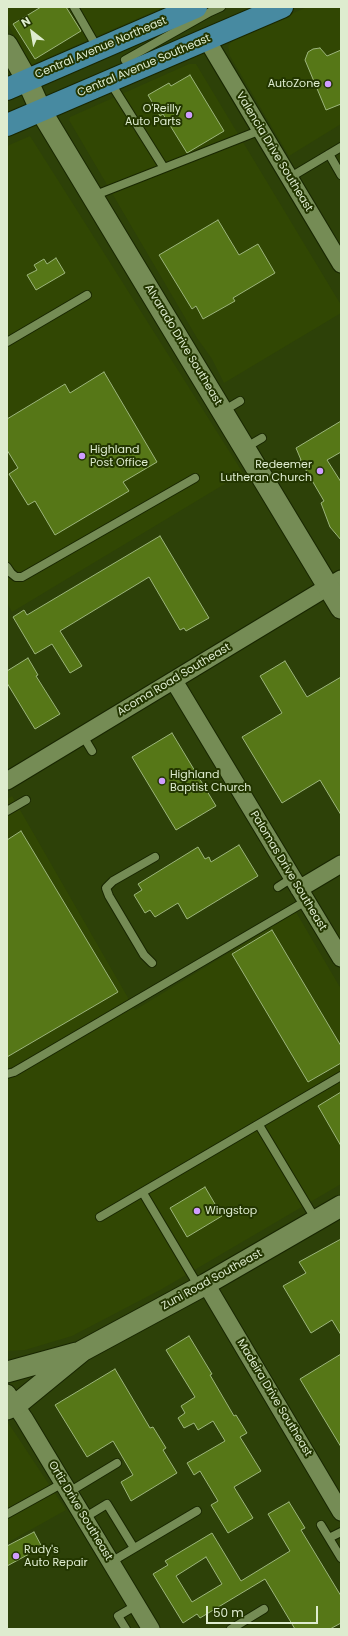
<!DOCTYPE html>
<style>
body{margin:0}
#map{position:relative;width:348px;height:1636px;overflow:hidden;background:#2d4108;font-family:Poppins,sans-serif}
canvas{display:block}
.frame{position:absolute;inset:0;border:8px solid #deeccf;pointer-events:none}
.north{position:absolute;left:12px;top:12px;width:40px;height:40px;-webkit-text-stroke:3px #233600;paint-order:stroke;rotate:329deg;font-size:11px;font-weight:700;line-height:16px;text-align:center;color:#deeccf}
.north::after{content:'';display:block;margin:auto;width:14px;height:18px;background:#deeccf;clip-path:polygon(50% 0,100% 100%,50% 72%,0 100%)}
.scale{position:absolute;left:206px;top:1606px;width:112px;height:18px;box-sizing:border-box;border:2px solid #deeccf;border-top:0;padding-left:5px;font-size:12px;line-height:14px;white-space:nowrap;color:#deeccf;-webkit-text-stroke:3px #233600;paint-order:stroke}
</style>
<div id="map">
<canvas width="348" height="1636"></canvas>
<div class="frame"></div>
<div class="north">N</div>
<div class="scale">50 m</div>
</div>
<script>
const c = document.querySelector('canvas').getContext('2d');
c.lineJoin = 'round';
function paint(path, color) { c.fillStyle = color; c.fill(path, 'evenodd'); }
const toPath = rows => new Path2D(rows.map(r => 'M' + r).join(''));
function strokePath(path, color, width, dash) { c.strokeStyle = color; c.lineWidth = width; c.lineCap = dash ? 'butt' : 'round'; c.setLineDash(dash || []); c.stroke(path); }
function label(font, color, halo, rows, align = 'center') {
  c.font = font + ' Poppins,sans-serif'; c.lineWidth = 4; c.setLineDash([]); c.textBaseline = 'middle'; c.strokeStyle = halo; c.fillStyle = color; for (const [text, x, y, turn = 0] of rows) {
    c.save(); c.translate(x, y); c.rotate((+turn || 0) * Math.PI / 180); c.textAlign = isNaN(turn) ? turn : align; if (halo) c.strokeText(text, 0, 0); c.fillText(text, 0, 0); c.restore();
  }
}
const built = toPath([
 [7,7,164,7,31,65,24,60,21,46,7,23],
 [307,7,341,7,341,124,289,156,230,56,228,46,234,39],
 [189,64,196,64,341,305,341,313,224,383,212,359,197,338,69,120,70,117],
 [30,136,243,473,12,612,7,603,7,146],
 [12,796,135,1010,296,912,341,989,341,1184,162,1289,72,1336,25,1350,7,1351,7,799],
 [7,1421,66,1510,7,1543]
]);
const building = toPath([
 [41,7,66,7,81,31,35,59,13,24,41,7],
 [320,48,327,56,341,50,341,104,326,110,305,60,308,52,313,49,320,48],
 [190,75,224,131,187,153,163,114,160,116,148,95,169,83,171,86,190,75],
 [218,220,239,255,258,244,275,273,233,298,235,301,203,319,196,306,192,309,159,255,218,220],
 [56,258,65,273,36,290,27,275,37,270,34,265,44,259,47,264,56,258],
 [104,372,157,462,123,482,129,491,55,535,35,501,28,505,9,474,18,468,7,450,7,419,65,384,70,393,104,372],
 [341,421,341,452,327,460,341,482,341,540,330,527,321,503,324,501,300,460,301,460,296,448,341,421],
 [160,536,209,618,186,631,184,628,180,630,149,577,60,631,82,666,70,673,52,644,35,654,13,617,24,610,27,615,160,536],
 [28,658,38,675,36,676,60,714,35,729,7,683,7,671,28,658],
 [285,661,307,697,341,677,341,815,320,780,282,803,242,737,282,713,260,676,285,661],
 [172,733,216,806,176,830,132,757,172,733],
 [21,831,118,992,7,1057,7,840,21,831],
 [239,845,258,876,187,919,178,903,155,917,150,910,145,913,134,895,142,890,138,884,198,847,205,859,209,857,211,862,239,845],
 [272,930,341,1046,341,1063,308,1082,232,954,272,930],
 [341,1092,341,1146,318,1106,341,1092],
 [205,1187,222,1216,187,1237,170,1208,205,1187],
 [341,1239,341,1335,332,1320,311,1333,283,1286,306,1273,299,1262,341,1239],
 [189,1336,212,1374,210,1375,234,1416,236,1415,247,1433,240,1437,261,1471,234,1487,253,1518,228,1533,211,1505,218,1501,200,1471,194,1475,187,1463,225,1441,213,1421,198,1430,194,1423,184,1428,178,1418,185,1413,181,1406,195,1397,166,1350,189,1336],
 [341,1354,341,1447,300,1379,341,1354],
 [115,1369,150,1428,153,1427,166,1448,163,1450,177,1473,131,1501,121,1482,133,1475,113,1441,87,1457,55,1405,115,1369],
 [289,1502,305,1528,301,1530,341,1596,341,1623,330,1629,295,1629,265,1579,200,1618,197,1614,183,1623,153,1574,168,1565,165,1561,212,1533,241,1581,290,1551,268,1514,289,1502],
 [206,1557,222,1584,192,1602,176,1576,206,1557],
 [34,1532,42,1547,7,1566,7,1546,34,1532]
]);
const service = toPath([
 [74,7,98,49],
 [125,60,210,12,221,7],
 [110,82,164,168],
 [329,154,341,175],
 [289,178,341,147],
 [93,196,261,130],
 [7,342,87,295],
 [223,411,240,401],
 [245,448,262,438],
 [7,567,11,573,16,577,22,577,195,478],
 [83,736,92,751],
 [7,811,26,800],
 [278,887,292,878],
 [152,963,144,955,109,896,106,888,113,881,155,857],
 [7,1074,14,1072,306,901],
 [259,1125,316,1220],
 [143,1193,199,1287],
 [100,1217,341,1076],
 [69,1492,117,1463],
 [7,1514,63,1483],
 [84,1518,107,1504,134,1548],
 [321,1525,341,1558],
 [329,1538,341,1532],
 [111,1562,197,1511],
 [126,1629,118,1616,137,1605],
 [231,1629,264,1609]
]);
const minor = toPath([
 [207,40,341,264],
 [174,681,341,958],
 [7,781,341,579],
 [299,889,341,864],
 [206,1284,341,1512],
 [7,1393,24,1418,151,1629]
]);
const tertiary = toPath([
 [7,45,27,80,41,111,341,608],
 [7,1372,76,1353],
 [7,1409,16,1405,82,1351,206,1284,341,1206]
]);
const primary = toPath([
 [7,89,196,7],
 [7,125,282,7]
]);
const markers = [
 [328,84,4,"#d09dff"],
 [189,115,4,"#d09dff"],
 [82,456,4,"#d09dff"],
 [320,471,4,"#d09dff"],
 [162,781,4,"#d09dff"],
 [197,1211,4,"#d09dff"],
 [16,1556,4,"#d09dff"]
];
const streetNames = [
 ["Central Avenue Northeast",101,48,-23],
 ["Central Avenue Southeast",144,66,-23],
 ["Valencia Drive Southeast",274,152,59],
 ["Alvarado Drive Southeast",183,345,59],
 ["Acoma Road Southeast",174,680,-31],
 ["Palomas Drive Southeast",288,871,59],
 ["Zuni Road Southeast",212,1280,-29],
 ["Madeira Drive Southeast",274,1398,59],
 ["Ortiz Drive Southeast",80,1511,59]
];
const poiNames = [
 ["AutoZone",320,84,"right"],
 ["O'Reilly",181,109,"right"],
 ["Auto Parts",181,122,"right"],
 ["Highland",90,450],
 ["Post Office",90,463],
 ["Redeemer",312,465,"right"],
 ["Lutheran Church",312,478,"right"],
 ["Highland",170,775],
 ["Baptist Church",170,788],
 ["Wingstop",205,1211],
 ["Rudy's",24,1550],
 ["Auto Repair",24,1563]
];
paint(built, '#314703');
paint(building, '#567717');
strokePath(building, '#9cb57c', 1);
strokePath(service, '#182600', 10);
strokePath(minor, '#182600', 19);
strokePath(tertiary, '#182600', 23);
strokePath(primary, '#182600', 24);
strokePath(service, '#758c55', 8);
strokePath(minor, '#758c55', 17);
strokePath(tertiary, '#758c55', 21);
strokePath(primary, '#478aa1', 22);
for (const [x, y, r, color] of markers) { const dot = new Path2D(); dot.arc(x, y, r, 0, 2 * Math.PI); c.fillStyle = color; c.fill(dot); strokePath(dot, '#233600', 1.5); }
label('11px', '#deeccf', '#233600', streetNames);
label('11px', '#deeccf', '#233600', poiNames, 'left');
</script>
